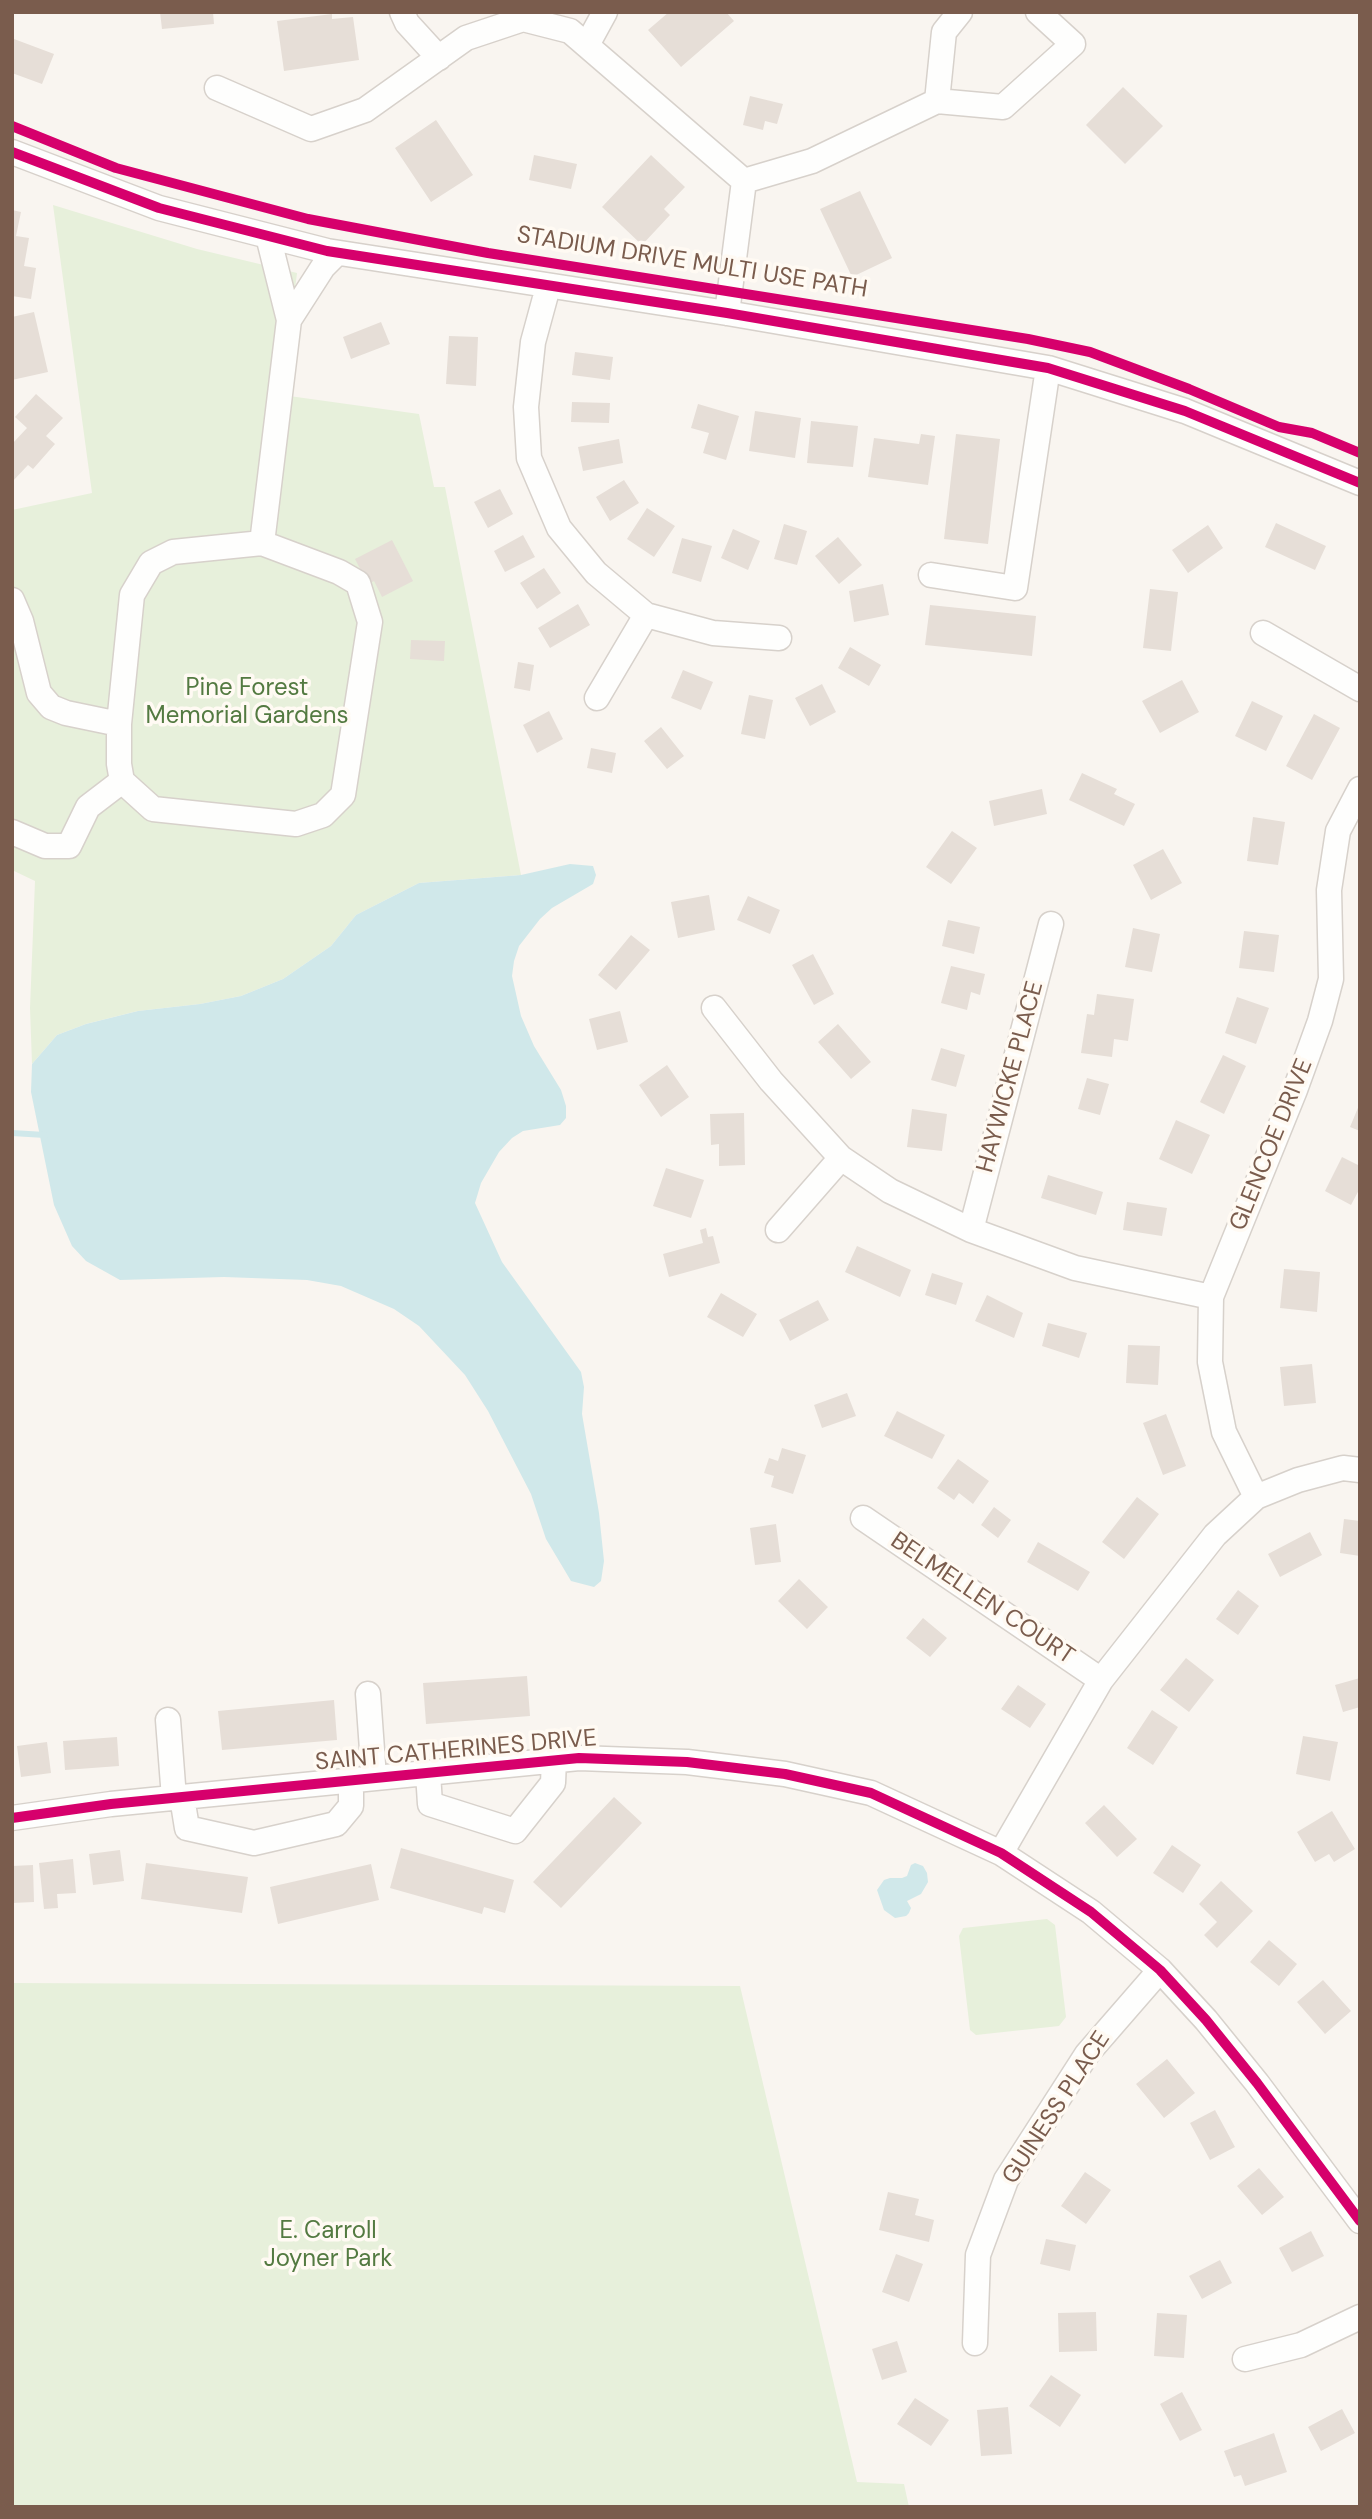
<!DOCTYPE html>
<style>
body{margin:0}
#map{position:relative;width:1372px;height:2519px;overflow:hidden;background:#f9f5f0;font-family:"DM Sans",sans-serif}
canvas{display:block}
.frame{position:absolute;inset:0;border:14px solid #7a5c4d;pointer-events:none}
</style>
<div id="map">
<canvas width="1372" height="2519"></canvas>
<div class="frame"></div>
</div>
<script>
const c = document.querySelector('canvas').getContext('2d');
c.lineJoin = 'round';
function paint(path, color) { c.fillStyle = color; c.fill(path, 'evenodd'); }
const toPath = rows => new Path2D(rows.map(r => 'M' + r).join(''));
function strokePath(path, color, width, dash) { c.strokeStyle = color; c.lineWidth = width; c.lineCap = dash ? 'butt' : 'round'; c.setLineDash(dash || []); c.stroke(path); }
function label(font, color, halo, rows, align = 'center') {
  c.font = font + ' "DM Sans",sans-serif'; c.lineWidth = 7; c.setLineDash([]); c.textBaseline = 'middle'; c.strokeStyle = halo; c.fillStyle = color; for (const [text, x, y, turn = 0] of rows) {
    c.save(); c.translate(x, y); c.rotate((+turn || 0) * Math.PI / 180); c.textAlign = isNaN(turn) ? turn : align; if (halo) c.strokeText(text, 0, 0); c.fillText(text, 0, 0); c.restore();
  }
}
const green = toPath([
 [53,205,197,249,297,273,282,395,419,414,434,487,445,487,521,875,419,883,356,915,331,946,283,979,241,996,200,1004,138,1011,86,1024,57,1035,32,1064,30,1008,35,881,12,870,12,510,92,493],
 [1047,1919,1055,1925,1066,2017,1059,2026,976,2035,970,2030,959,1936,963,1928],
 [12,1983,740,1986,857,2482,904,2484,909,2507,12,2507]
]);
const water = toPath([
 [570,864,593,866,596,875,593,884,552,908,540,919,519,946,514,961,512,976,521,1016,534,1046,561,1090,566,1106,566,1118,560,1125,523,1131,512,1138,499,1152,481,1183,475,1203,502,1262,581,1372,584,1387,582,1414,599,1513,604,1561,601,1581,594,1587,571,1581,546,1539,531,1494,488,1411,465,1375,419,1326,394,1309,341,1286,307,1280,224,1277,120,1280,86,1261,72,1246,54,1205,31,1092,32,1064,57,1035,86,1024,138,1011,200,1004,241,996,283,979,331,946,356,915,419,883,521,875],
 [915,1863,923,1866,927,1873,928,1882,921,1894,907,1901,911,1908,909,1913,906,1916,895,1918,884,1910,877,1890,884,1880,890,1878,902,1878,907,1876,911,1865]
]);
const stream = toPath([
 [12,1133,45,1135]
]);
const building = toPath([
 [160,12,213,12,214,24,162,29],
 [669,12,726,12,734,21,681,67,648,30],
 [332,14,332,19,353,17,359,60,284,71,277,21],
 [14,39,54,54,42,84,12,73],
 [1123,87,1163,126,1125,164,1086,125],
 [750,96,783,104,777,124,765,121,763,130,743,125],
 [436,120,473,175,431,202,395,148],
 [534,155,577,164,571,189,529,180],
 [651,155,685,187,664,209,670,215,642,245,602,207],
 [860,191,892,258,852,277,820,209],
 [12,210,21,212,16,236,29,238,24,266,36,268,31,299,12,296],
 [34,312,48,372,12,380,12,317],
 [381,322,390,344,351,359,343,337],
 [449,336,478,337,476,386,446,384],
 [575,352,613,357,610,380,572,375],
 [36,394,63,418,46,436,55,444,33,469,28,465,12,482,12,444,27,428,15,417],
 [572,402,610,403,609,423,571,422],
 [698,404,739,416,726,460,703,453,709,433,691,428],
 [755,411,801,418,795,458,749,451],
 [811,421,858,426,853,467,807,463],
 [921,434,935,436,928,485,868,477,874,438,919,444],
 [956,434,1000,439,988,544,944,539],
 [619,439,623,463,583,471,578,447],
 [624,480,639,503,610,521,596,497],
 [500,489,513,514,488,528,474,502],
 [647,508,675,526,654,557,627,539],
 [1276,523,1326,546,1315,570,1265,547],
 [784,524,807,531,797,565,774,559],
 [1208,525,1223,548,1188,573,1172,550],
 [733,529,760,541,748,570,721,558],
 [523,535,535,557,505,572,494,551],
 [838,537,862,565,839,584,815,556],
 [682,538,712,546,701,582,672,573],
 [392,540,413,581,382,597,374,581,368,584,355,559],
 [544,568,561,593,537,609,520,583],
 [883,584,889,615,854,622,849,591],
 [1150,589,1178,592,1171,651,1143,648],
 [578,604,590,625,550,648,538,628],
 [930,605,1036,616,1032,656,925,645],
 [411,640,445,641,444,661,410,659],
 [850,647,881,665,869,686,838,668],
 [518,662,534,665,530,691,514,688],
 [683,670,713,682,701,710,671,698],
 [1182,680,1199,712,1160,733,1142,701],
 [822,684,836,712,810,726,795,698],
 [749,695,773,700,765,739,741,734],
 [1252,701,1283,716,1266,751,1235,736],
 [549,711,563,739,537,753,523,725],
 [1314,714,1340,728,1312,780,1286,766],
 [661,727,684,756,667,769,644,741],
 [591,748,616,753,612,773,587,768],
 [1082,773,1117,789,1114,794,1135,804,1124,826,1069,800],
 [1042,789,1047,814,994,826,989,801],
 [1253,817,1285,822,1278,865,1247,861],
 [952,831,977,848,951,884,926,867],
 [1163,849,1182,883,1151,900,1133,865],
 [709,895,715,930,678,938,671,902],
 [748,896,780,910,770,934,737,920],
 [948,920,980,927,974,954,942,946],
 [1133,928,1160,934,1152,972,1125,967],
 [1244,931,1279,935,1274,972,1239,968],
 [631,935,650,950,616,990,598,975],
 [813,954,834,994,814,1005,792,965],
 [951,966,985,974,980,995,971,992,967,1010,941,1003],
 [1097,994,1134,999,1128,1041,1114,1039,1112,1057,1081,1053,1087,1014,1094,1015],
 [1237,997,1269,1008,1256,1044,1225,1033],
 [620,1011,628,1042,597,1050,589,1019],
 [838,1024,871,1062,851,1079,818,1042],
 [941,1048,965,1055,956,1087,931,1080],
 [1223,1055,1246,1066,1224,1114,1200,1102],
 [667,1065,689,1097,661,1117,639,1085],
 [1087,1078,1109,1084,1100,1115,1078,1109],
 [1360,1103,1360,1131,1350,1127],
 [912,1109,947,1114,942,1151,907,1147],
 [744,1113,745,1165,719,1166,719,1144,711,1145,710,1114],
 [1176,1120,1210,1135,1192,1174,1159,1159],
 [1342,1157,1360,1166,1360,1188,1351,1205,1325,1191],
 [666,1168,704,1180,691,1218,653,1206],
 [1048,1175,1103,1192,1096,1215,1041,1198],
 [1127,1202,1167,1208,1162,1236,1123,1230],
 [706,1228,708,1237,713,1236,720,1263,669,1277,663,1254,703,1243,700,1230],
 [857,1246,911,1270,900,1297,845,1272],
 [1284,1269,1320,1272,1317,1312,1280,1308],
 [932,1273,963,1283,956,1305,925,1295],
 [721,1293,757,1314,743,1337,707,1317],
 [987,1295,1023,1313,1014,1338,975,1321],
 [818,1300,829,1320,790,1341,779,1320],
 [1048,1323,1087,1333,1079,1358,1042,1346],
 [1128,1345,1160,1346,1158,1385,1126,1383],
 [1312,1364,1316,1403,1284,1406,1280,1367],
 [847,1393,856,1416,822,1428,814,1405],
 [897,1411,945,1435,932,1459,884,1436],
 [1166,1414,1186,1466,1163,1475,1143,1423],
 [782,1448,806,1455,793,1494,771,1487,774,1476,764,1473,769,1458,778,1461],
 [958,1459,989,1481,973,1504,959,1493,954,1500,937,1488],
 [1137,1497,1159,1514,1124,1559,1102,1542],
 [994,1507,1011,1520,998,1538,981,1525],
 [1344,1519,1360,1521,1360,1556,1340,1553],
 [776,1524,781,1562,755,1565,750,1528],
 [1310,1532,1322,1555,1280,1577,1268,1554],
 [1038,1542,1090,1572,1078,1591,1027,1562],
 [799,1579,828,1607,807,1629,778,1601],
 [1238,1590,1259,1606,1238,1635,1216,1619],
 [923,1618,947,1638,930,1657,906,1638],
 [1186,1658,1214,1680,1189,1712,1160,1690],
 [527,1676,530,1716,426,1724,423,1683],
 [1360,1678,1360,1707,1343,1712,1335,1685],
 [1018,1685,1046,1704,1030,1728,1001,1709],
 [334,1700,337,1740,222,1750,218,1711],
 [1152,1710,1178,1727,1153,1765,1127,1748],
 [1303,1736,1338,1742,1330,1781,1296,1774],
 [117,1737,119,1766,65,1770,63,1741],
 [47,1742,51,1773,21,1777,17,1746],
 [614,1797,642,1823,561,1908,533,1882],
 [1104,1805,1137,1839,1117,1857,1085,1823],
 [1332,1811,1355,1849,1334,1862,1329,1854,1315,1862,1297,1832],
 [1172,1845,1201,1865,1183,1893,1153,1873],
 [401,1848,514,1880,505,1913,484,1907,482,1914,390,1888],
 [120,1850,124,1881,93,1885,89,1854],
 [73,1859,76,1893,57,1894,58,1908,44,1909,39,1863],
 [146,1863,248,1877,242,1913,141,1899],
 [371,1864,379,1900,278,1924,270,1887],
 [33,1865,34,1902,12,1903,12,1866],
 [1221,1881,1253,1911,1217,1948,1204,1935,1217,1922,1199,1904],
 [1269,1940,1297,1964,1279,1986,1250,1962],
 [1323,1980,1351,2011,1325,2034,1297,2002],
 [1167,2059,1195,2093,1164,2118,1136,2084],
 [1215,2110,1235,2147,1210,2160,1190,2123],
 [1259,2168,1284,2197,1262,2215,1237,2186],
 [1085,2172,1111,2190,1086,2224,1061,2206],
 [888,2192,919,2199,915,2215,934,2220,929,2242,879,2230],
 [1311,2231,1324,2256,1292,2272,1279,2248],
 [1046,2239,1076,2245,1070,2271,1040,2264],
 [896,2254,923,2264,909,2302,882,2292],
 [1220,2260,1232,2283,1202,2299,1189,2276],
 [1096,2312,1097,2351,1059,2352,1058,2313],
 [1157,2313,1187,2315,1184,2358,1154,2356],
 [897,2341,907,2372,882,2380,872,2349],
 [1051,2375,1081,2395,1060,2427,1029,2406],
 [1182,2392,1202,2430,1180,2441,1160,2404],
 [915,2398,949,2420,931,2446,897,2424],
 [1008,2407,1012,2454,981,2456,977,2410],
 [1342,2409,1355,2433,1321,2451,1308,2427],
 [1274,2433,1287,2472,1245,2486,1241,2475,1234,2477,1224,2451]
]);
const minor = toPath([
 [402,12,407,23,439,58],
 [587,45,605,12],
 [217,88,311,129,365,110,466,38,523,19,570,31,744,181,727,313],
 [937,101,944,32,960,12],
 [12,152,159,208,327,251,727,313,1048,368,1185,411,1360,483],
 [744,181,812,161,937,101,1003,107,1073,44,1038,12],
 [548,287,533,342,526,407,529,458,559,528,596,573,646,615,713,633,779,638],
 [289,320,323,267,337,253],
 [262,543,339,572,358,583,370,622,343,795,323,815,296,824,153,809,122,781,119,764,119,724,132,595,151,563,173,552,262,543],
 [262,543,289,320,268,236],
 [931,575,1015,588,1048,368],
 [12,600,21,621,39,693,51,707,66,713,119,724],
 [1263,633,1360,689],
 [597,698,646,615],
 [12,832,45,846,69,846,88,807,122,781],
 [714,1008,771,1081,841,1158,890,1191,971,1230,1075,1268,1211,1297],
 [778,1230,841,1158],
 [971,1230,1051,924],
 [1256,1497,1224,1432,1210,1362,1211,1297,1295,1090,1320,1021,1331,979,1329,890,1338,831,1360,789],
 [863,1518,1101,1680],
 [368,1694,374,1778],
 [168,1720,174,1798],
 [428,1773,430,1804,515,1831,553,1783,554,1760],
 [182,1797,187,1828,254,1843,336,1824,351,1806,351,1780],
 [12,1818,111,1804,579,1758,687,1762,785,1774,871,1793,1001,1853,1091,1912,1160,1970,1206,2020,1257,2083,1360,2221],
 [1001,1853,1101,1680,1215,1535,1256,1497,1298,1480,1343,1468,1360,1470],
 [975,2343,978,2255,1006,2180,1087,2054,1160,1970],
 [1245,2359,1301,2345,1360,2317]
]);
const cycleway = toPath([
 [12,126,116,168,308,219,488,253,1028,339,1090,352,1189,389,1279,427,1312,433,1360,453],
 [12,152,159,208,327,251,727,313,1048,368,1185,411,1360,483],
 [12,1818,111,1804,579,1758,687,1762,785,1774,871,1793,1001,1853,1091,1912,1160,1970,1206,2020,1257,2083,1360,2221]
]);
const streetNames = [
 ["STADIUM DRIVE MULTI USE PATH",692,263,9],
 ["HAYWICKE PLACE",1011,1077,-75],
 ["GLENCOE DRIVE",1272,1145,-68],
 ["BELMELLEN COURT",982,1599,34],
 ["SAINT CATHERINES DRIVE",456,1751,-5],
 ["GUINESS PLACE",1057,2108,-57]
];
const parkNames = [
 ["Pine Forest",247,689],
 ["Memorial Gardens",247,717],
 ["E. Carroll",328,2232],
 ["Joyner Park",328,2260]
];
paint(green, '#e7f0db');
paint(water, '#d0e8ea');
strokePath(stream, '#d0e8ea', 6);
paint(building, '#e6ded7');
strokePath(minor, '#d7d1cb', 27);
strokePath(minor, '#fefefd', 24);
strokePath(cycleway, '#d6006c', 10);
label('24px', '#7a5c4d', '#fffaf3', streetNames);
label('24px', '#537a41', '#fffaf3', parkNames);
</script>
